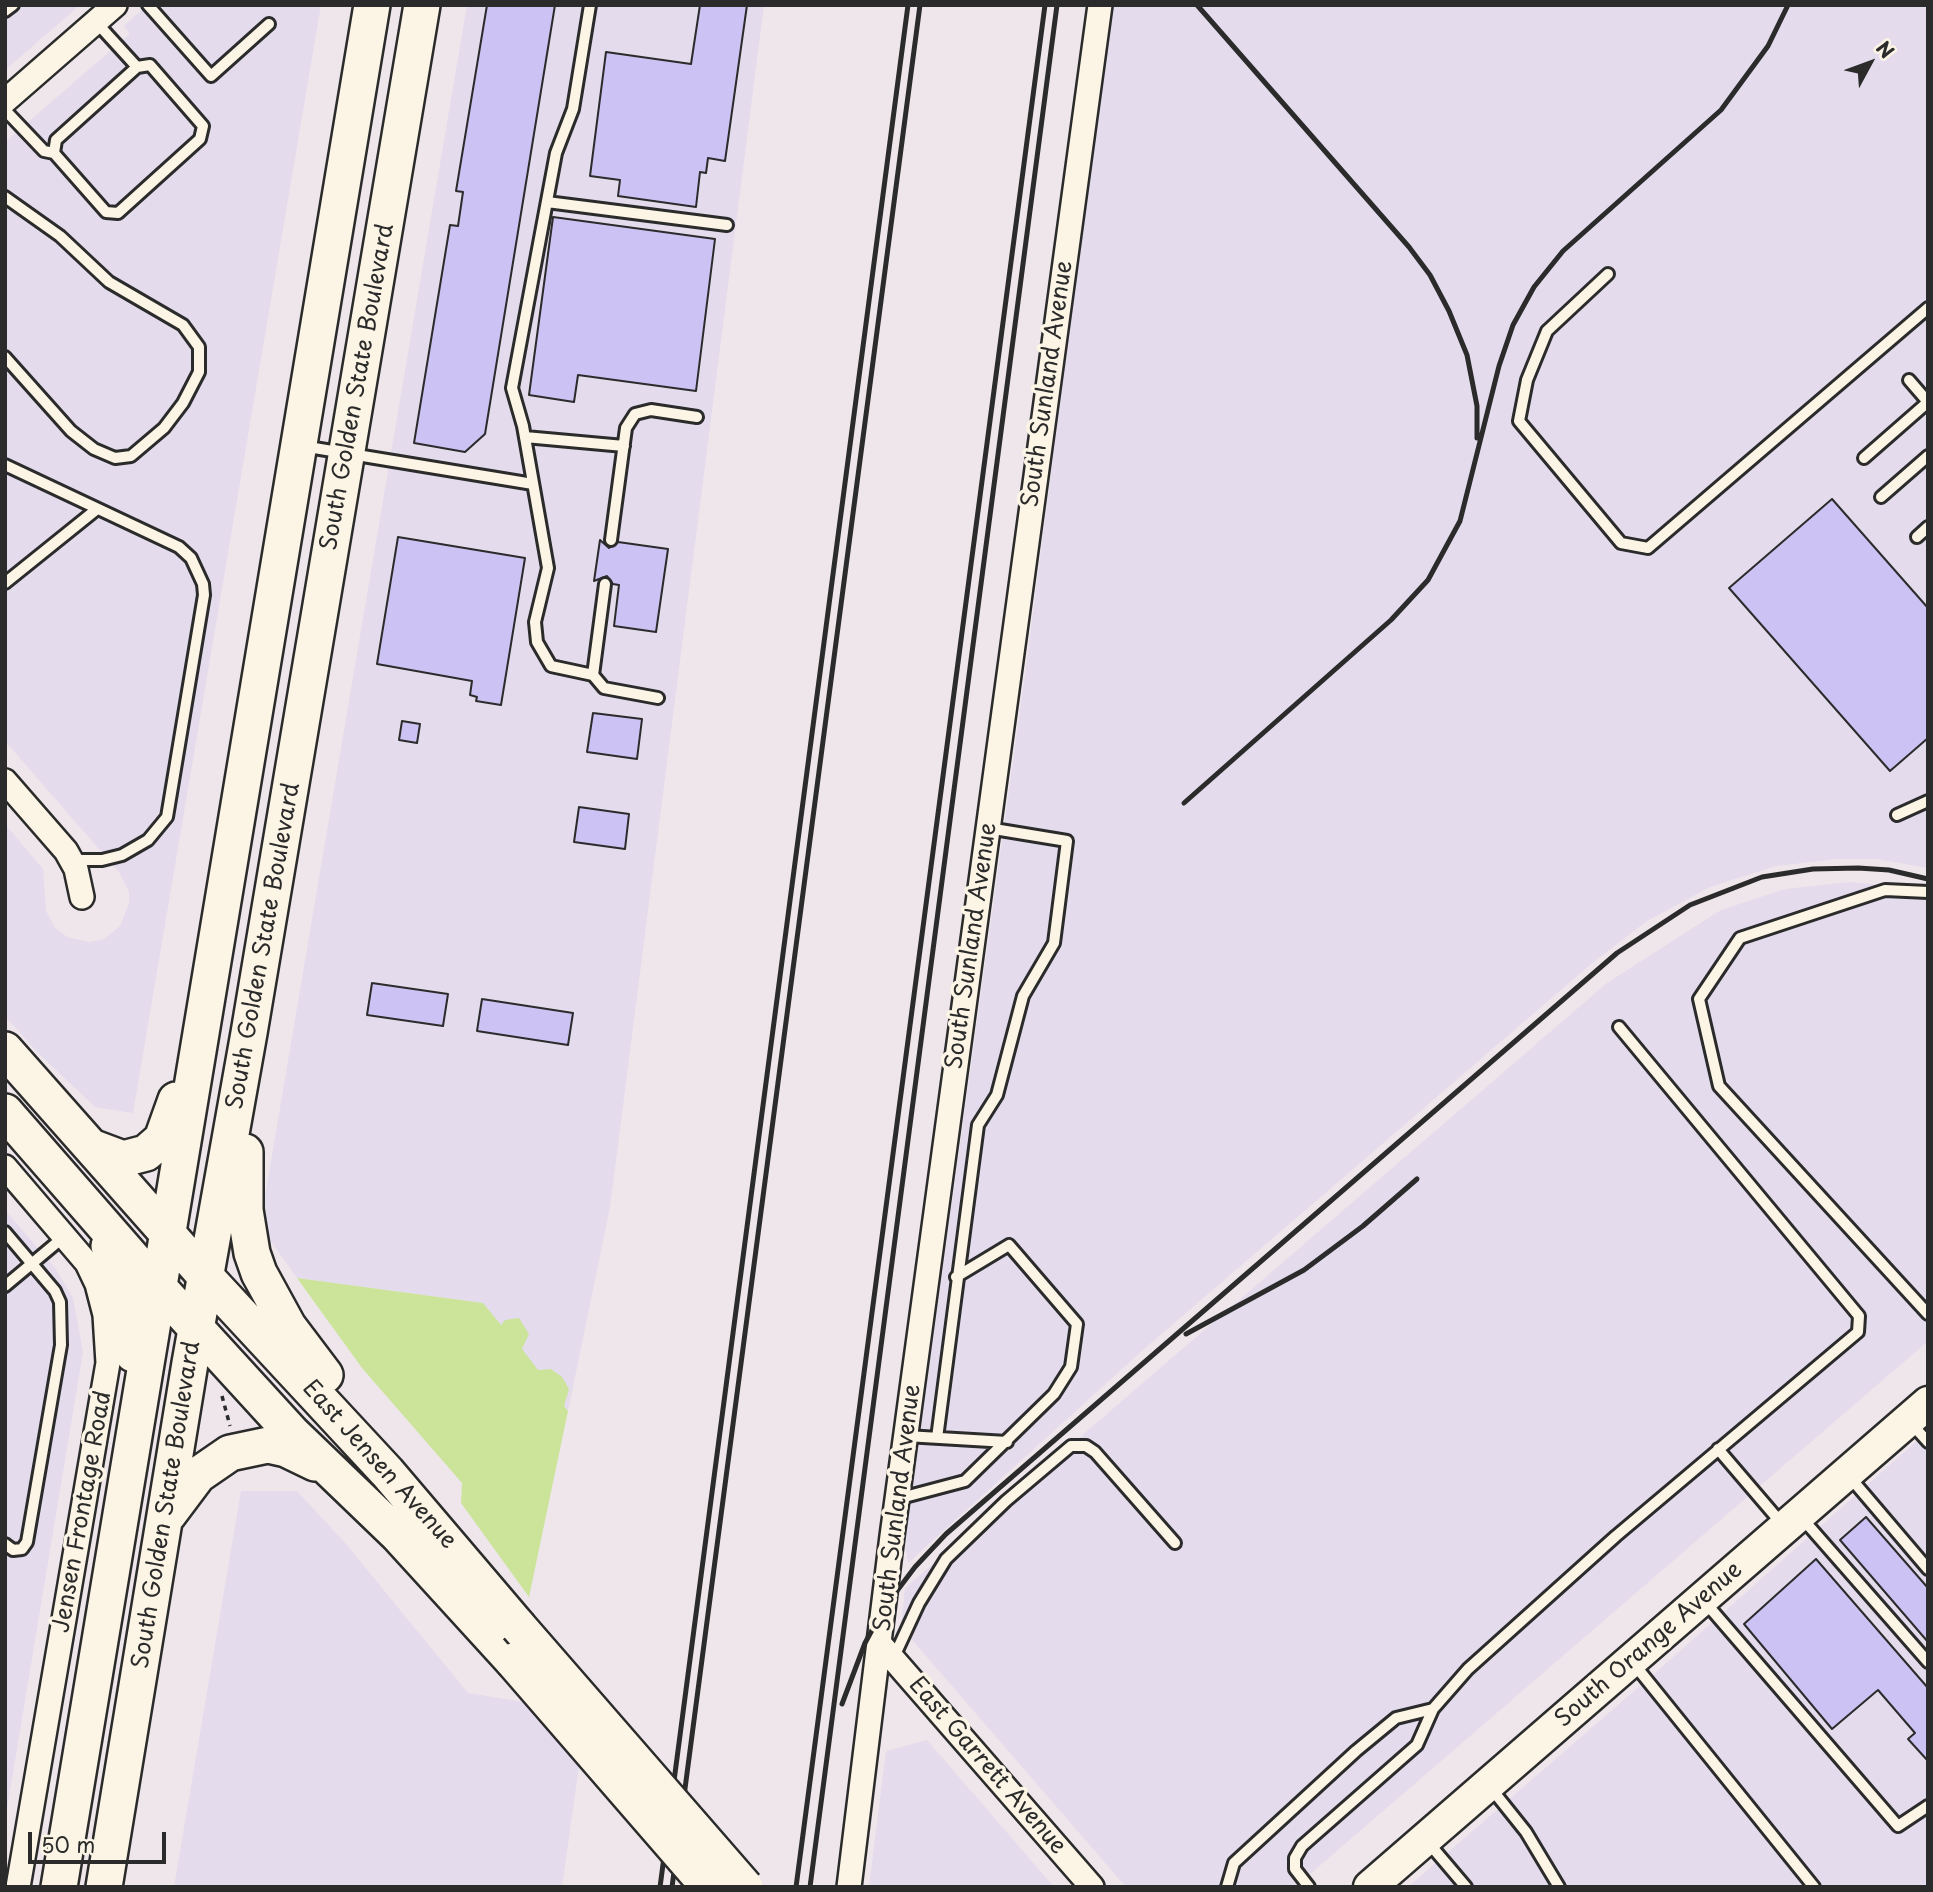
<!DOCTYPE html>
<style>
body{margin:0}
#map{position:relative;width:1933px;height:1892px;overflow:hidden;background:#eee6ea;font-family:"Playpen Sans",sans-serif}
canvas{display:block}
.frame{position:absolute;inset:0;border:7px solid #2b2b2b;pointer-events:none}
.north{position:absolute;left:1835px;top:28px;width:70px;height:70px;-webkit-text-stroke:5px #fcf5e5;paint-order:stroke;rotate:49deg;font-size:19px;font-weight:700;line-height:28px;text-align:center;color:#2b2b2b}
.north::after{content:'';display:block;margin:auto;width:24px;height:32px;background:#2b2b2b;clip-path:polygon(50% 0,100% 100%,50% 72%,0 100%)}
.scale{position:absolute;left:28px;top:1832px;width:138px;height:32px;box-sizing:border-box;border:4px solid #2b2b2b;border-top:0;padding-left:9px;font-size:21px;line-height:24px;white-space:nowrap;color:#2b2b2b;-webkit-text-stroke:5px #fcf5e5;paint-order:stroke}
</style>
<div id="map">
<canvas width="1933" height="1892"></canvas>
<div class="frame"></div>
<div class="north">N</div>
<div class="scale">50 m</div>
</div>
<script>
const c = document.querySelector('canvas').getContext('2d');
c.lineJoin = 'round';
function paint(path, color) { c.fillStyle = color; c.fill(path, 'evenodd'); }
const toPath = rows => new Path2D(rows.map(r => 'M' + r).join(''));
function strokePath(path, color, width, dash) { c.strokeStyle = color; c.lineWidth = width; c.lineCap = dash ? 'butt' : 'round'; c.setLineDash(dash || []); c.stroke(path); }
function label(font, color, halo, rows, align = 'center') {
  c.font = font + ' "Playpen Sans",sans-serif'; c.lineWidth = 7; c.setLineDash([]); c.textBaseline = 'middle'; c.strokeStyle = halo; c.fillStyle = color; for (const [text, x, y, turn = 0] of rows) {
    c.save(); c.translate(x, y); c.rotate((+turn || 0) * Math.PI / 180); c.textAlign = isNaN(turn) ? turn : align; if (halo) c.strokeText(text, 0, 0); c.fillText(text, 0, 0); c.restore();
  }
}
const built = toPath([
 [5,5,80,5,5,70],
 [147,5,321,5,133,1113,95,1107,38,1053,5,1016,5,824,43,869,46,911,55,928,67,937,89,942,104,939,120,926,129,904,129,892,119,872,5,741,5,142,130,34,124,26],
 [467,5,764,5,610,1207,568,1411,483,1303,297,1278,260,1226],
 [1111,5,1928,5,1928,868,1876,859,1838,859,1776,866,1710,887,1647,921,1591,964,1143,1350,908,1563,905,1543,1026,667],
 [1850,882,1928,890,1928,1341,1295,1887,1126,1887,901,1627,905,1588,1607,983,1721,910,1785,889],
 [5,1210,55,1268,73,1298,83,1352,5,1821],
 [1928,1431,1928,1887,1408,1887,1663,1666],
 [241,1491,297,1491,346,1544,468,1693,523,1702,579,1766,562,1887,174,1887],
 [927,1740,1054,1887,869,1887,886,1751]
]);
const green = toPath([
 [297,1278,483,1303,501,1325,505,1320,519,1318,529,1334,522,1349,538,1370,551,1369,562,1377,569,1389,564,1406,568,1411,529,1597,461,1503,462,1483,362,1368]
]);
const building = toPath([
 [487,5,555,5,485,434,465,452,414,443,450,225,458,226,463,192,456,191,487,5],
 [700,5,747,5,725,161,708,158,706,173,700,172,696,207,618,196,620,180,590,176,606,52,691,64,700,5],
 [553,217,715,239,696,391,578,375,574,402,529,395,553,217],
 [1832,499,1928,608,1928,738,1890,771,1729,588,1832,499],
 [398,537,525,558,501,705,476,701,477,697,470,695,472,681,377,664,398,537],
 [600,540,609,548,618,542,668,549,656,632,614,626,619,585,613,584,607,576,594,581,600,540],
 [593,713,642,719,637,759,587,752,593,713],
 [402,721,420,724,417,743,399,740,402,721],
 [579,807,629,814,625,849,574,842,579,807],
 [372,983,448,994,443,1026,367,1015,372,983],
 [482,999,573,1013,568,1045,477,1031,482,999],
 [1866,1517,1928,1588,1928,1642,1840,1540,1866,1517],
 [1816,1559,1928,1688,1928,1761,1908,1739,1915,1733,1878,1690,1832,1729,1744,1624,1816,1559]
]);
const path = toPath([
 [222,1396,230,1426]
]);
const lane = toPath([
 [148,5,211,76,269,24],
 [590,5,573,109,556,153,512,388,523,426,548,568,535,622,537,642,551,666,593,675],
 [5,11,13,5],
 [96,22,137,67],
 [150,65,203,126,200,139,118,213,106,212,54,153,56,140,137,67,150,65],
 [5,110,44,151,54,153],
 [5,197,60,236,109,282,183,325,199,347,199,372,183,403,164,428,131,456,115,458,94,449,71,431,5,357],
 [547,202,727,225],
 [1608,274,1547,331,1527,380,1519,421,1621,543,1648,548,1928,308],
 [525,437,624,446],
 [302,446,533,484],
 [1864,458,1928,402,1909,380],
 [5,465,179,547,191,558,203,584,204,595,167,817,148,840,122,855,102,860,72,860],
 [1881,497,1928,456],
 [1917,537,1928,527],
 [611,540,626,428,635,414,651,410,697,417],
 [5,583,97,509],
 [605,584,593,675,604,688,658,698],
 [1897,815,1928,801],
 [1928,892,1885,890,1740,938,1699,999,1719,1086,1928,1314],
 [5,1232,55,1291,60,1302,61,1345,27,1542,22,1549,13,1550,5,1544],
 [5,1286,66,1235],
 [1910,1422,1928,1442],
 [906,1436,1007,1442],
 [937,1438,978,1125,997,1095,1023,996,1054,943,1067,841,988,828],
 [1718,1449,1783,1525],
 [1848,1475,1928,1569],
 [897,1499,965,1481,1054,1394,1071,1367,1077,1324,1009,1245,956,1277],
 [1801,1517,1928,1662],
 [1704,1601,1898,1826,1928,1806],
 [893,1659,919,1603,946,1559,1006,1501,1071,1446,1086,1446,1095,1452,1175,1543],
 [1634,1664,1814,1887],
 [1490,1787,1526,1832,1559,1887],
 [1427,1841,1466,1887],
 [1227,1887,1234,1863,1356,1751,1396,1718,1433,1709],
 [1309,1887,1295,1869,1295,1858,1302,1846,1417,1745,1433,1709,1468,1669,1616,1536,1858,1332,1859,1316,1619,1027]
]);
const street = toPath([
 [5,101,115,5],
 [5,781,66,851,76,869,82,897],
 [5,1167,87,1263,97,1284,105,1315,108,1363,18,1887],
 [881,1645,1092,1887],
 [849,1887,892,1536,1100,5]
]);
const secondary = toPath([
 [1370,1887,1928,1403]
]);
const primary = toPath([
 [5,1050,206,1277,387,1472,518,1626],
 [5,1112,142,1269,292,1433,398,1535,513,1661],
 [91,1147,123,1159,146,1153,162,1139,176,1100],
 [245,1152,245,1210,252,1253,259,1273,288,1326,325,1375],
 [109,1246,129,1296,133,1354],
 [168,1515,198,1475,230,1453,268,1445,286,1449,315,1463],
 [59,1887,372,5],
 [104,1887,190,1363,249,1033,422,5]
]);
const rail = toPath([
 [1197,5,1409,247,1430,275,1449,311,1467,355,1477,406,1477,438],
 [1184,803,1391,620,1428,580,1460,521,1499,366,1513,325,1534,287,1563,251,1721,110,1768,46,1788,5],
 [1186,1334,1304,1270,1363,1226,1417,1179],
 [842,1704,865,1643,884,1608,915,1567,946,1534,1617,953,1690,905,1762,877,1813,869,1858,868,1889,870,1928,879],
 [660,1887,908,5],
 [672,1887,920,5],
 [796,1887,1045,5],
 [810,1887,1057,5]
]);
const primaryBridge = toPath([
 [518,1626,745,1887],
 [513,1661,709,1887]
]);
const streetNames = [
 ["South Sunland Avenue",1048,384,-82],
 ["South Golden State Boulevard",358,387,-80],
 ["South Golden State Boulevard",264,946,-80],
 ["South Sunland Avenue",972,946,-82],
 ["East Jensen Avenue",379,1465,48],
 ["South Golden State Boulevard",167,1505,-81],
 ["South Sunland Avenue",898,1508,-83],
 ["Jensen Frontage Road",83,1512,-80],
 ["South Orange Avenue",1649,1645,-41],
 ["East Garrett Avenue",987,1766,49]
];
paint(built, '#e4dbed');
paint(green, '#cbe49a');
paint(building, '#cdc2f4');
strokePath(building, '#2b2b2b', 2);
strokePath(lane, '#2b2b2b', 16);
strokePath(street, '#2b2b2b', 28);
strokePath(secondary, '#2b2b2b', 37);
strokePath(primary, '#2b2b2b', 40);
strokePath(path, '#2b2b2b', 3.5, [5, 5]);
strokePath(lane, '#fcf5e5', 10);
strokePath(street, '#fcf5e5', 23);
strokePath(secondary, '#fcf5e5', 32);
strokePath(primary, '#fcf5e5', 35);
strokePath(rail, '#2b2b2b', 5);
strokePath(primaryBridge, '#2b2b2b', 40, []);
strokePath(primaryBridge, '#fcf5e5', 35);
label('23px', '#2b2b2b', '#fcf5e5', streetNames);
</script>
